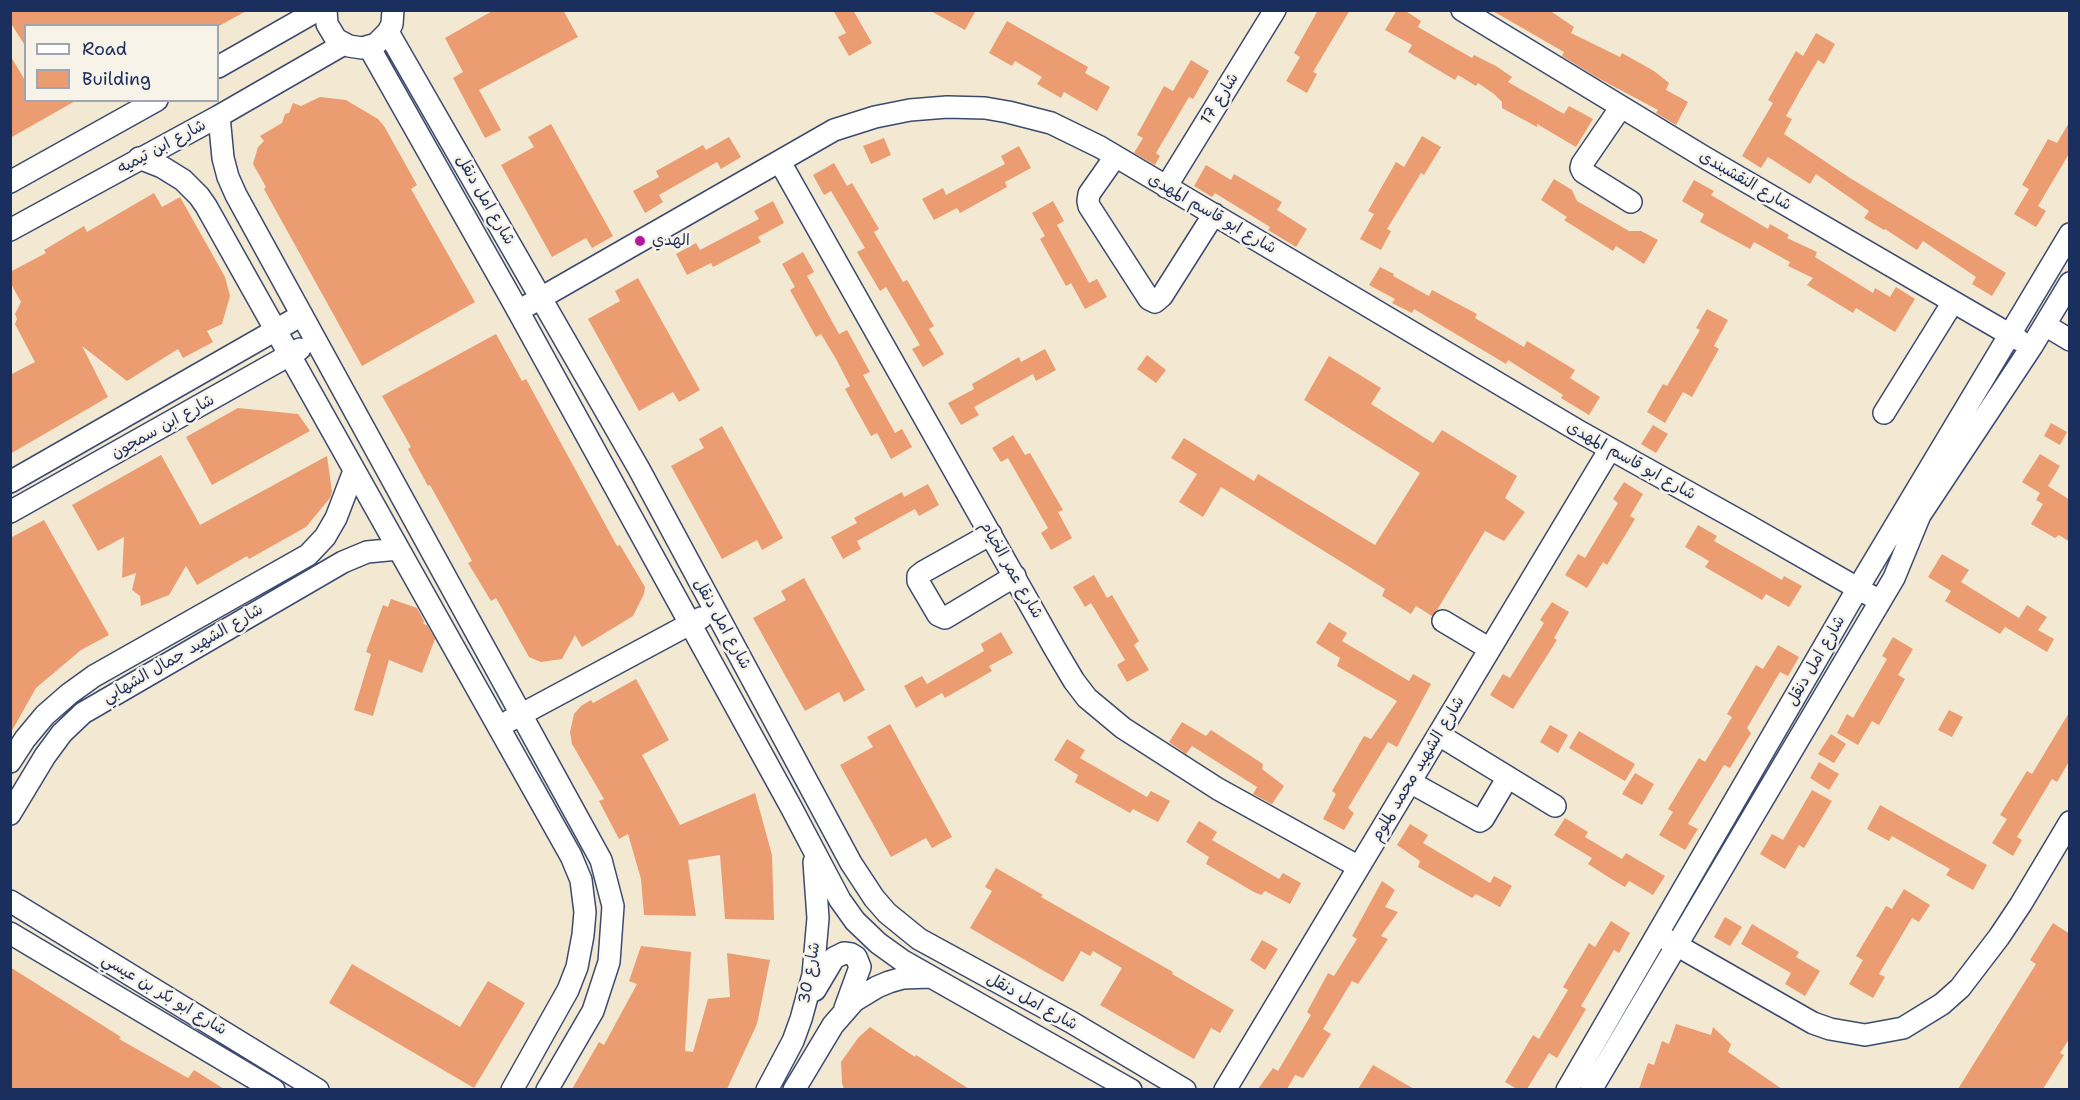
<!DOCTYPE html>
<meta charset="utf-8">
<style>
body{margin:0}
#map{position:relative;width:2080px;height:1100px;overflow:hidden;background:#f3e8d2;font-family:"Shantell Sans",sans-serif}
canvas{display:block}
.frame{position:absolute;inset:0;border:12px solid #1b2f5e;pointer-events:none}
.legend{position:absolute;left:24px;top:24px;width:195px;height:78px;box-sizing:border-box;background:#f7f3e8;border:2px solid #9fa5b1;margin:0;padding:8px 10px;list-style:none;font-size:18px;color:#1b2f5e}
.legend li{display:flex;align-items:center;gap:12px;height:30px}
.legend b{width:30px;border:2px solid #9fa5b1}
</style>
<div id="map">
<canvas width="2080" height="1100"></canvas>
<div class="frame"></div>
<ul class="legend">
<li><b style="height:8px;background:#fff"></b>Road</li>
<li><b style="height:16px;background:#eb9d71"></b>Building</li>
</ul>
</div>
<script>
const c = document.querySelector('canvas').getContext('2d');
c.lineJoin = 'round';
function paint(path, color) { c.fillStyle = color; c.fill(path, 'evenodd'); }
const toPath = rows => new Path2D(rows.map(r => 'M' + r).join(''));
function strokePath(path, color, width, dash) { c.strokeStyle = color; c.lineWidth = width; c.lineCap = dash ? 'butt' : 'round'; c.setLineDash(dash || []); c.stroke(path); }
function label(font, color, halo, rows, align = 'center') {
  c.font = font + ' "Shantell Sans","Playpen Sans Arabic",sans-serif'; c.lineWidth = 5; c.setLineDash([]); c.textBaseline = 'middle'; c.strokeStyle = halo; c.fillStyle = color; for (const [text, x, y, turn = 0] of rows) {
    c.save(); c.translate(x, y); c.rotate((+turn || 0) * Math.PI / 180); c.textAlign = isNaN(turn) ? turn : align; if (halo) c.strokeText(text, 0, 0); c.fillText(text, 0, 0); c.restore();
  }
}
const building = toPath([
 [10,10,248,10,219,26,26,26,26,47,10,22],
 [494,10,563,10,578,37,479,90,501,130,485,138,453,78,463,72,445,38],
 [833,10,853,10,872,43,849,56,838,37,846,33],
 [929,10,976,10,965,30],
 [1318,10,1350,10,1313,72,1317,74,1307,93,1286,81,1300,57,1294,53],
 [1397,10,1404,10,1421,21,1418,27,1472,58,1474,55,1496,66,1512,77,1508,82,1564,114,1569,106,1593,119,1576,147,1537,124,1537,127,1502,108,1502,102,1494,94,1478,83,1476,86,1458,75,1455,80,1408,52,1412,45,1385,30],
 [1491,10,1549,10,1574,27,1571,33,1620,57,1622,53,1654,71,1669,83,1666,90,1688,102,1676,125,1656,113,1658,110,1598,78,1562,56,1564,52],
 [1007,21,1088,67,1085,73,1110,87,1097,111,1064,92,1061,98,1037,84,1042,77,1015,61,1012,66,989,53],
 [1816,33,1835,44,1824,64,1818,60,1801,89,1786,116,1792,119,1784,134,1850,178,2006,273,1992,296,1972,284,1976,277,1923,241,1917,250,1885,229,1884,230,1864,218,1869,211,1816,174,1810,184,1768,157,1761,168,1742,156,1773,103,1768,100,1796,51,1803,56],
 [10,55,26,82,26,100,77,100,10,138],
 [1191,60,1209,71,1193,99,1189,97,1156,153,1160,156,1155,165,1134,153,1143,138,1137,135,1164,86,1173,91],
 [320,97,346,100,378,119,384,126,417,185,411,189,475,302,362,366,264,189,266,187,253,164,258,147,264,141,260,136,282,123,285,114,289,113,293,103,301,106],
 [2070,121,2070,152,2038,206,2046,211,2036,227,2014,214,2029,189,2022,185,2048,139,2057,143],
 [551,124,613,236,592,248,586,238,552,257,501,165,534,147,528,137],
 [1422,136,1441,147,1424,175,1421,173,1387,229,1391,231,1381,250,1360,239,1374,214,1368,211,1396,162,1404,167],
 [729,137,741,157,721,169,717,162,659,195,663,202,645,213,633,191,659,177,656,171,703,145,706,150],
 [884,138,891,155,871,164,863,146],
 [1019,146,1031,168,1005,182,1007,187,960,213,957,208,934,220,922,199,943,188,946,195,1005,164,1001,156],
 [834,163,847,186,852,183,879,229,874,232,903,282,907,280,934,326,929,329,944,354,923,367,912,349,920,345,886,287,880,291,857,252,865,248,831,191,824,195,813,175],
 [1206,165,1231,180,1234,174,1282,202,1277,210,1307,229,1296,247,1268,230,1270,227,1215,193,1212,197,1194,186],
 [1554,179,1572,190,1577,201,1629,231,1641,231,1658,240,1644,264,1616,246,1613,251,1564,220,1567,217,1541,200],
 [1694,180,1714,191,1711,195,1768,229,1770,224,1789,235,1787,238,1817,252,1815,257,1873,293,1875,288,1890,297,1896,287,1915,299,1895,332,1856,308,1853,313,1807,285,1813,278,1788,266,1790,262,1754,242,1750,249,1700,222,1704,214,1682,201],
 [154,193,162,207,180,197,225,277,230,296,222,324,207,331,213,342,183,358,178,349,127,381,82,346,108,397,10,454,10,375,35,362,15,324,17,319,15,314,21,302,10,282,10,272,46,253,44,250,84,226,87,232],
 [773,201,784,223,758,237,761,242,713,267,711,263,687,275,676,254,696,243,700,250,759,219,754,211],
 [1053,201,1064,221,1057,225,1089,283,1097,279,1107,297,1085,309,1071,283,1066,286,1040,239,1045,236,1032,213],
 [803,252,814,272,807,276,839,334,847,330,870,372,863,375,895,433,902,429,912,447,891,459,877,433,871,436,845,389,850,386,836,359,821,334,816,337,790,290,795,287,782,264],
 [1380,267,1394,274,1393,276,1429,296,1432,290,1477,314,1475,318,1524,347,1527,341,1575,370,1570,378,1600,397,1589,415,1561,398,1563,395,1508,360,1506,364,1414,309,1412,313,1392,303,1395,299,1369,285],
 [638,278,700,390,679,402,673,392,639,411,588,319,620,301,615,291],
 [1707,309,1728,320,1714,346,1719,349,1692,397,1683,392,1665,423,1647,412,1663,384,1667,386,1700,330,1696,328],
 [496,334,522,381,526,379,617,546,620,545,645,587,644,594,633,616,582,647,575,635,562,659,541,662,529,657,496,598,491,601,468,563,472,561,430,485,428,486,408,449,411,447,382,396],
 [1045,349,1056,370,1036,381,1033,374,974,407,979,415,961,425,948,403,974,389,972,384,1019,357,1021,362],
 [1147,355,1166,370,1156,383,1137,369],
 [1329,356,1381,388,1371,404,1433,443,1442,430,1517,476,1505,498,1525,512,1504,541,1485,531,1437,610,1432,616,1416,606,1411,614,1382,596,1385,589,1221,487,1203,517,1179,502,1197,474,1171,458,1184,438,1254,481,1258,474,1375,545,1420,473,1304,400],
 [238,408,298,414,310,431,212,485,186,437],
 [2051,423,2067,432,2060,445,2044,436],
 [1653,425,1668,434,1656,453,1641,444],
 [722,426,783,538,762,550,757,540,722,559,671,466,704,448,699,439],
 [1013,435,1025,455,1030,453,1063,510,1058,512,1072,538,1051,550,1041,533,1048,528,1008,458,1001,462,992,448],
 [2040,454,2060,466,2048,486,2070,500,2070,542,2059,535,2055,538,2031,524,2043,504,2036,500,2040,493,2022,482],
 [161,455,200,525,327,456,332,492,330,498,306,527,249,559,247,556,197,585,186,566,169,595,141,606,140,596,132,590,136,573,122,578,124,537,98,551,72,505],
 [1624,482,1643,494,1630,516,1635,519,1607,565,1603,562,1587,588,1565,575,1578,554,1585,558,1618,503,1613,499],
 [928,484,939,505,919,516,915,509,857,541,861,549,843,559,831,537,857,523,854,518,902,492,904,497],
 [44,520,109,635,81,650,36,688,10,734,10,538],
 [1698,525,1717,536,1714,541,1782,580,1784,576,1802,586,1789,607,1766,594,1762,600,1705,567,1709,561,1685,547],
 [1942,554,1969,570,1961,582,2019,618,2027,605,2047,617,2038,630,2054,639,2047,652,2005,627,2000,634,1945,601,1951,591,1928,577],
 [1094,575,1107,598,1112,595,1139,641,1134,645,1149,670,1127,682,1117,665,1125,660,1091,603,1085,607,1073,587],
 [804,578,865,690,844,702,839,692,805,711,753,618,786,600,781,591],
 [391,599,417,608,424,621,423,624,427,625,435,639,422,673,389,660,373,716,354,710,371,654,366,652,383,605,388,607],
 [1552,602,1569,612,1554,638,1557,640,1513,709,1490,695,1503,674,1510,678,1544,623,1540,620],
 [1329,622,1347,633,1342,641,1409,681,1413,674,1431,684,1397,747,1388,742,1348,808,1354,813,1344,830,1323,819,1336,794,1332,791,1364,736,1371,739,1397,701,1337,666,1340,658,1316,643],
 [1001,632,1013,653,989,666,992,671,945,698,942,693,916,708,904,686,922,676,927,684,984,651,981,644],
 [1893,637,1913,649,1898,675,1905,679,1879,725,1872,721,1858,745,1837,733,1847,714,1853,718,1887,659,1882,656],
 [1778,645,1799,657,1788,676,1780,672,1747,728,1751,733,1730,768,1724,765,1688,824,1698,829,1685,850,1659,835,1673,812,1668,809,1699,758,1705,762,1732,717,1727,714,1756,665,1763,669],
 [636,679,669,740,642,755,680,825,755,793,772,855,774,920,725,919,720,855,688,860,696,916,644,915,641,879,628,834,619,839,599,801,604,799,572,744,570,732,574,714,581,706,591,700,593,703],
 [1949,710,1963,717,1952,737,1938,730],
 [2070,711,2070,760,2057,782,2052,779,2017,837,2022,840,2013,856,1992,843,2007,819,2000,815,2027,771,2032,774],
 [1182,722,1206,736,1211,730,1263,764,1262,769,1284,786,1272,804,1253,794,1257,787,1192,746,1186,754,1169,742],
 [890,724,952,837,932,848,926,838,891,857,840,765,873,747,867,737],
 [1550,725,1568,735,1558,753,1540,742],
 [1579,731,1635,764,1625,781,1569,748],
 [1831,734,1846,744,1834,763,1818,754],
 [1067,739,1085,750,1080,758,1147,797,1151,791,1170,801,1158,822,1133,809,1130,813,1075,782,1078,775,1054,760],
 [1819,762,1839,774,1829,790,1810,778],
 [1635,773,1654,784,1642,805,1622,794],
 [1812,790,1832,801,1804,848,1799,845,1785,869,1760,854,1772,834,1783,840],
 [1880,805,1987,865,1973,890,1946,875,1950,869,1892,836,1889,841,1867,829],
 [1565,818,1588,832,1585,837,1622,859,1626,853,1665,876,1653,895,1629,881,1625,887,1613,880,1588,864,1592,858,1554,835],
 [1199,821,1217,832,1212,840,1279,879,1283,873,1301,883,1290,904,1265,891,1261,895,1254,892,1206,864,1209,857,1186,842],
 [1410,824,1428,835,1423,843,1490,883,1494,876,1512,886,1500,907,1476,894,1472,898,1418,867,1420,861,1397,845],
 [996,868,1043,895,1041,897,1173,972,1172,974,1234,1010,1220,1033,1211,1028,1194,1059,1100,1005,1122,968,1093,951,1090,956,1081,951,1063,982,970,928,992,891,985,887],
 [1382,881,1395,890,1385,907,1398,912,1381,936,1388,939,1358,984,1352,981,1323,1029,1331,1034,1303,1078,1295,1075,1287,1089,1258,1089,1273,1068,1278,1071,1311,1015,1307,1012,1328,973,1334,976,1357,939,1352,936],
 [1904,889,1930,905,1919,922,1912,918,1879,974,1885,977,1873,998,1849,984,1863,960,1856,956,1886,906,1892,909],
 [1725,917,1742,927,1730,946,1714,937],
 [1611,921,1630,933,1619,953,1614,950,1581,1006,1586,1009,1557,1058,1549,1053,1527,1089,1517,1089,1505,1082,1533,1035,1539,1039,1568,990,1563,987,1589,943,1595,947],
 [2053,923,2070,934,2070,1038,2060,1053,2064,1055,2043,1089,1958,1089,2036,964,2030,960],
 [1752,924,1799,952,1796,957,1820,971,1805,996,1785,984,1791,973,1741,944],
 [1262,940,1278,949,1265,970,1250,960],
 [641,946,691,952,685,1051,693,1052,708,999,730,997,727,953,770,960,757,1024,727,1089,572,1089,599,1042,604,1045,637,984,629,981],
 [352,964,460,1027,488,981,525,1003,474,1088,329,1003],
 [10,967,121,1037,119,1039,188,1078,194,1070,224,1089,10,1089],
 [1676,1024,1711,1035,1713,1027,1731,1044,1728,1052,1782,1089,1639,1089,1648,1063,1654,1065,1662,1041,1669,1044],
 [870,1027,915,1057,916,1055,969,1089,844,1089,842,1083,841,1062,858,1038],
 [1373,1065,1414,1089,1358,1089]
]);
const minor = toPath([
 [326,10,327,24,336,39,349,46,362,48,376,44,388,32,392,24,393,10],
 [1462,10,1704,157,2019,340],
 [388,32,639,469,851,863,874,898,887,913,919,939,1071,1022,1185,1090],
 [369,47,512,300,791,807,840,900,855,921,878,943,903,961,1131,1090],
 [218,67,318,10],
 [1621,107,1582,164,1581,168,1583,172,1631,202],
 [219,116,223,158,228,177,236,195,601,860,613,906,609,962,593,1011,547,1090],
 [1115,157,1089,194,1088,201,1089,206,1149,299,1155,302,1162,296,1214,214],
 [139,158,162,167,183,180,199,196,206,206,571,856,581,880,585,912,583,935,577,967,568,990,512,1090],
 [780,162,1055,649,1074,681,1087,698,1123,728,1218,789,1359,867],
 [10,182,157,100],
 [1166,187,1275,10],
 [10,230,219,116,344,44],
 [518,311,834,130,875,117,910,110,947,107,985,108,1008,112,1051,123,1100,147,1582,433,1747,525,1880,601],
 [2045,325,2070,340],
 [1884,413,1953,302],
 [10,482,302,315],
 [10,512,300,349],
 [991,534,923,572,918,576,918,581,938,615,945,618,1015,576],
 [1443,621,1490,649],
 [509,721,701,618],
 [1439,735,1555,806],
 [10,762,25,739,45,715,69,694,94,676,308,555,325,537,336,518,354,471],
 [1410,782,1480,821,1483,819,1508,777],
 [10,814,45,756,62,733,83,713,343,562,367,552,398,549],
 [10,901,318,1090],
 [10,933,274,1090],
 [1664,938,1813,1023,1830,1029,1865,1035,1903,1028,1942,1004,1960,988,1999,937,2021,904,2070,822],
 [815,990,834,958,844,953,851,954,856,957,860,967,845,1008],
 [767,1090,793,1041,801,1019,813,975,818,918,814,862],
 [794,1090,833,1025,854,1001,877,987,889,982,903,978,930,977],
 [1225,1090,1610,449],
 [1567,1090,1858,588,2070,234],
 [1591,1090,1894,578,1920,515,2032,346,2070,283]
]);
const markers = [
 [640,241,6,"#b5179e"]
];
const streetNames = [
 ["شارع 17",1220,99,-58],
 ["شارع ابن تيميه",162,147,-28],
 ["شارع النقشبندى",1745,181,30],
 ["شارع امل دنقل",485,200,60],
 ["شارع ابو قاسم المهدى",1212,214,30],
 ["شارع ابن سمجون",163,427,-29],
 ["شارع ابو قاسم المهدى",1631,461,29],
 ["شارع عمر الخيام",1011,570,60],
 ["شارع امل دنقل",722,624,61],
 ["شارع الشهيد جمال الشهابي",183,654,-30],
 ["شارع امل دنقل",1816,661,-60],
 ["شارع الشهيد محمد لملوم",1418,769,-59],
 ["شارع 30",810,973,-80],
 ["شارع ابو بكر بن عيسي",164,995,31],
 ["شارع امل دنقل",1032,1002,29]
];
const poiNames = [
 ["الهدي",652,241]
];
paint(building, '#eb9d71');
strokePath(minor, '#3b4b6f', 24);
strokePath(minor, '#fff', 21);
for (const [x, y, r, color] of markers) { const dot = new Path2D(); dot.arc(x, y, r, 0, 2 * Math.PI); c.fillStyle = color; c.fill(dot); strokePath(dot, '#f7f3e8', 2); }
label('16px', '#1b2f5e', '#f7f3e8', streetNames);
label('16px', '#1b2f5e', '#f7f3e8', poiNames, 'left');
</script>
